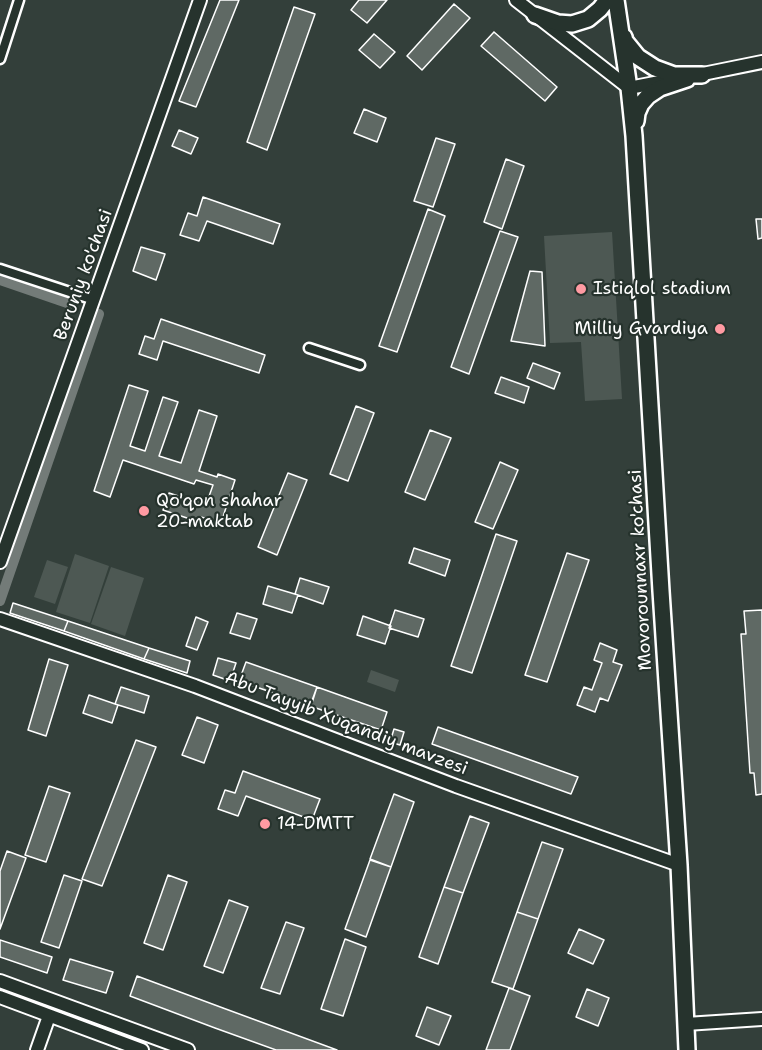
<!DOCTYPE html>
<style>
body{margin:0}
canvas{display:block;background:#333f3a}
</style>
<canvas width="762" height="1050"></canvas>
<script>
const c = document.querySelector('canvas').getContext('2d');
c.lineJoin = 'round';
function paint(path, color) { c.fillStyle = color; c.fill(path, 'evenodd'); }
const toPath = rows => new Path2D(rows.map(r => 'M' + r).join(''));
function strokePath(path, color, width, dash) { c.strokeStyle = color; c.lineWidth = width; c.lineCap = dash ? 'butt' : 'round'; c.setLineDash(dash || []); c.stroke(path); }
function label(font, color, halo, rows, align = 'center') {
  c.font = font + ' "Shantell Sans",sans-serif'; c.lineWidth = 4.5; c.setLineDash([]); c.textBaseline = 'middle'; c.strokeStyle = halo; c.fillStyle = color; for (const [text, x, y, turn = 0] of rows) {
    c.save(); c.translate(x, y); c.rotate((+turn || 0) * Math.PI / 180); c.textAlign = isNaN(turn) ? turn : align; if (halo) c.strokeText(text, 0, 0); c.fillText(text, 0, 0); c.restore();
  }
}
const green = toPath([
 [612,232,622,399,585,401,581,342,550,343,544,236],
 [75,554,109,566,90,623,56,612],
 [47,560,68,567,55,604,34,597],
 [111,567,144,578,125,636,91,624],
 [371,670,399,680,395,692,367,682]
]);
const canal = toPath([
 [0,280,70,304],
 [0,601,99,314]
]);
const building = toPath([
 [220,0,239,0,196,107,179,101,220,0],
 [359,0,387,0,367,23,351,10,359,0],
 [454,4,470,18,422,70,407,56,454,4],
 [294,7,315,14,267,150,247,142,294,7],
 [494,32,557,87,545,101,481,46,494,32],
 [374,34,395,52,380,68,359,50,374,34],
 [364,109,386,118,377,142,354,133,364,109],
 [179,130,198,138,191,154,172,146,179,130],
 [436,138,455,144,433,207,414,201,436,138],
 [506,159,524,166,502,229,484,222,506,159],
 [203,197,280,224,273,244,207,221,199,241,180,235,188,213,197,216,203,197],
 [428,209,445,216,397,352,379,346,428,209],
 [756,219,762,219,762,238,758,239,756,219],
 [500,231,518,237,469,374,451,367,500,231],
 [141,247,165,254,156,280,133,271,141,247],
 [530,271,542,272,545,346,511,341,530,271],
 [161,319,265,355,259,373,163,341,157,360,139,354,145,336,154,339,161,319],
 [533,363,560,373,554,389,527,378,533,363],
 [501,377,529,387,524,403,495,393,501,377],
 [129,385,148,391,130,446,145,451,163,397,178,402,159,456,181,463,199,410,217,416,199,471,217,477,218,474,235,480,221,523,201,517,199,522,163,510,169,493,206,505,213,485,196,480,194,484,123,460,110,497,94,491,129,385],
 [356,406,374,413,348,481,330,474,356,406],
 [430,430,451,438,425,500,405,492,430,430],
 [500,462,518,470,493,529,475,522,500,462],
 [288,473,307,480,277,555,258,547,288,473],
 [496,534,517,541,472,673,451,666,496,534],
 [414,548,450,560,445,576,409,563,414,548],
 [567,553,589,560,547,682,525,675,567,553],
 [300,578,329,587,323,604,295,594,300,578],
 [268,586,298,595,292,613,263,604,268,586],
 [13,603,68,621,64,631,10,613,13,603],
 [395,610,424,619,418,637,389,628,395,610],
 [762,610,762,794,756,795,754,773,750,773,741,634,746,634,744,611,762,610],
 [237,613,257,619,250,639,230,633,237,613],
 [363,616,391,626,385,644,357,635,363,616],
 [196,617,208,622,197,650,186,646,196,617],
 [68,621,149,648,144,659,64,631,68,621],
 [600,643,617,650,613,662,622,665,608,701,600,698,595,712,577,705,584,687,592,690,602,663,594,660,600,643],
 [149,648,190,661,187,673,144,659,149,648],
 [218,658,236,663,230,681,213,675,218,658],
 [49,659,68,665,46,736,28,730,49,659],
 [246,662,317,687,311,706,239,681,246,662],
 [121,687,149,696,144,713,115,704,121,687],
 [317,687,387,712,381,730,310,706,317,687],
 [89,695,118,705,112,723,83,713,89,695],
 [197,717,218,725,204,763,182,755,197,717],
 [438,727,578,777,571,794,432,744,438,727],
 [394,729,404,732,400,745,390,742,394,729],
 [136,740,156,747,102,886,82,879,136,740],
 [243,771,320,799,312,820,246,796,238,816,218,809,225,790,235,793,243,771],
 [49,786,70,793,46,862,25,855,49,786],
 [394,794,414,802,391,867,370,859,394,794],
 [470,816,489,823,463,893,444,887,470,816],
 [542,842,563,849,538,919,517,912,542,842],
 [7,851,26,858,0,929,0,871,7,851],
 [370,860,391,867,366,937,345,929,370,860],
 [64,875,82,881,59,948,41,942,64,875],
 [168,875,187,882,163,950,144,943,168,875],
 [444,887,463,893,438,964,419,957,444,887],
 [229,900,248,907,223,973,204,966,229,900],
 [517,912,538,919,513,989,492,982,517,912],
 [286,922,304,928,280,994,261,988,286,922],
 [579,929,604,940,593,964,568,953,579,929],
 [345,939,366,947,343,1016,321,1009,345,939],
 [0,940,52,957,47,973,0,957,0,940],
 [70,959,113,972,106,993,63,980,70,959],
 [137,976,223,1008,337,1050,276,1050,215,1028,130,996,137,976],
 [509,988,530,996,510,1050,486,1050,509,988],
 [587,989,609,998,598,1026,576,1017,587,989],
 [427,1007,451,1016,439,1045,416,1036,427,1007]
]);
const street = toPath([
 [0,59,19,0],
 [0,269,94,300],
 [309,348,360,365]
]);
const secondary = toPath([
 [516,0,629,88,670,80],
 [693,76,762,62],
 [0,562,200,0],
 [0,619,195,686,456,786,679,865],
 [0,981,188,1050],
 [0,997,142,1050],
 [686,1024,762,1019],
 [37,1050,49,1016]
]);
const highway = toPath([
 [616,0,629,88,634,136,661,591,679,865,687,1050],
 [535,15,558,23,572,24,588,19,600,9,607,0],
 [624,37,625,41,638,57,655,68,674,75,702,75],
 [636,121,637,113,641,104,648,96,660,88,687,79]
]);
const markers = [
 [581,289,6,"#ff9aa2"],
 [720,329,6,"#ff9aa2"],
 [144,511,6,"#ff9aa2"],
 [265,824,6,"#ff9aa2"]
];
const streetNames = [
 ["Beruniy ko'chasi",84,275,-70],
 ["Movorounnaxr ko'chasi",641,570,-93],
 ["Abu Tayyib Xuqandiy mavzesi",346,724,21]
];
const poiNames = [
 ["Istiqlol stadium",593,289],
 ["Milliy Gvardiya",708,329,"right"],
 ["Qo'qon shahar",156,501],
 ["20-maktab",156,522],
 ["14-DMTT",277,824]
];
paint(green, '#4d5853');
strokePath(canal, '#737b78', 10);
paint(building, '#5f6964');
strokePath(building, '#fff', 1.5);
strokePath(street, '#fff', 13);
strokePath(secondary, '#fff', 16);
strokePath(highway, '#fff', 20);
strokePath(street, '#26332d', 8);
strokePath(secondary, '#26332d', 12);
strokePath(highway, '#26332d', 15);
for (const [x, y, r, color] of markers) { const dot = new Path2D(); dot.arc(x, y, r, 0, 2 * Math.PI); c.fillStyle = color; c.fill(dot); strokePath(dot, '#26332d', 2); }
label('18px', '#fff', '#26332d', streetNames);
label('18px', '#fff', '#26332d', poiNames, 'left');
</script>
